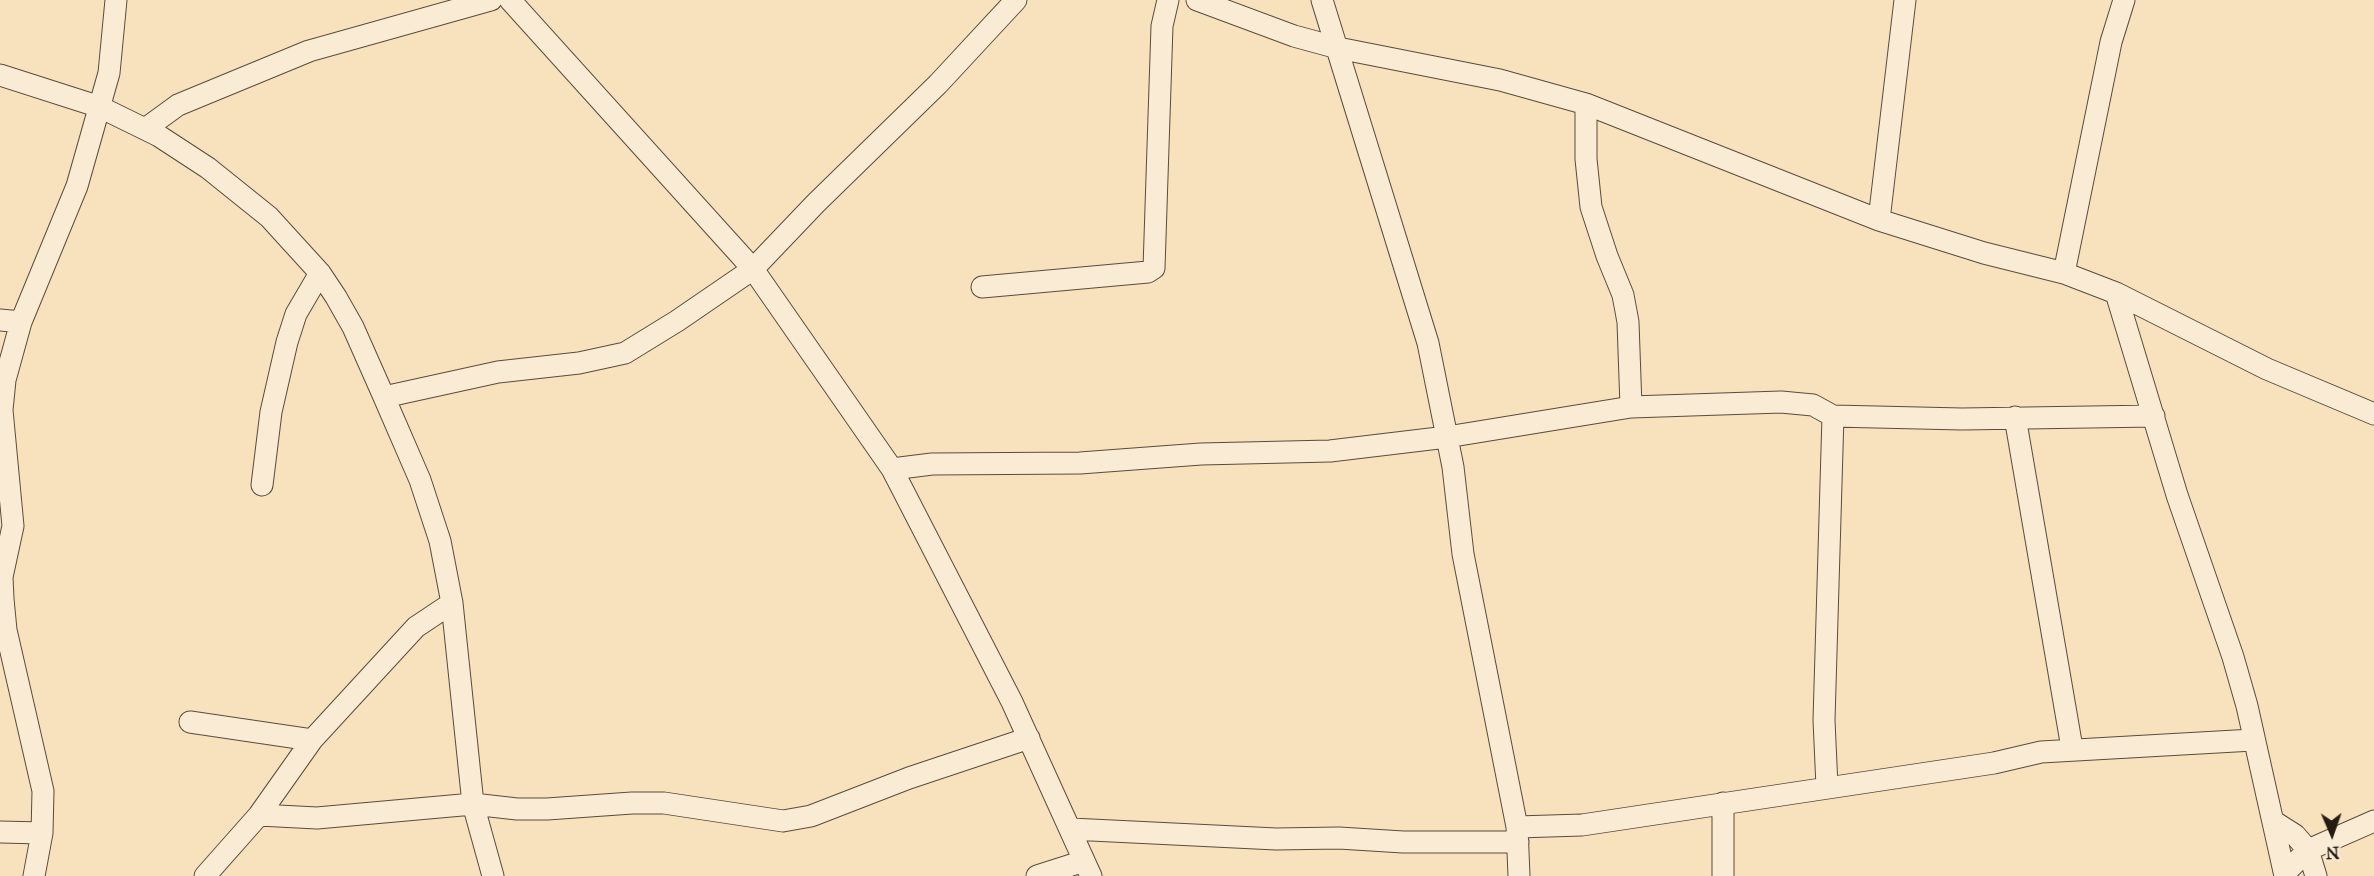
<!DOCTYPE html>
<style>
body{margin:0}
#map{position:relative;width:2374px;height:876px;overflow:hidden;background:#f8e1bd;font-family:"IM FELL Great Primer",serif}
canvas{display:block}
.north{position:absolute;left:2302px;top:804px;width:60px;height:60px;-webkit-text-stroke:4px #faecd4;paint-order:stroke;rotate:178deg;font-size:16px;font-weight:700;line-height:24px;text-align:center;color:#241b12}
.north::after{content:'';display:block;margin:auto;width:21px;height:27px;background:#241b12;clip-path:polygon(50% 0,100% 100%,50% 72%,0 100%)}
</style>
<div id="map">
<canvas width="2374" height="876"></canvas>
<div class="north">N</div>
</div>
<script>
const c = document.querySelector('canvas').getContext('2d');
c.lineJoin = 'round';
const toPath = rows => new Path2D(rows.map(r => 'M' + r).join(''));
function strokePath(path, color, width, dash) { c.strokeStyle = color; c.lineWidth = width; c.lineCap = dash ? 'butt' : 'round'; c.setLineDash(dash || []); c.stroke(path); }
const minor = toPath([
 [510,0,753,269,892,469,1012,702,1091,876],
 [1197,0,1294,36,1338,48,1500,80,1586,104,1879,220,1984,253,2064,273,2116,293,2267,369,2374,414],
 [1322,0,1428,343,1453,467,1463,554,1517,827,1519,876],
 [0,75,100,107,159,136,208,168,269,217,320,273,336,297,353,327,384,397,420,480,440,541,452,603,473,804,493,876],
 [1586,104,1586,159,1591,207,1607,256,1623,295,1628,322,1631,407],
 [145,129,178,105,309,51,491,0],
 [1879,220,1905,0],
 [2064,273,2111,42,2124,0],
 [982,287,1148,272,1154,268,1162,26,1168,0],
 [2116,293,2177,495,2233,657,2247,706,2285,876],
 [0,320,21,322],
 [384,397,498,372,579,363,625,353,677,321,753,269,816,203,938,84,1016,0],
 [1833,416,1962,419,2154,416],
 [2015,417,2072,748],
 [892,469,932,464,1080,463,1201,454,1330,451,1447,437,1631,407,1781,402,1813,405,1833,416,1824,720,1827,787],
 [262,485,271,412,287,342,296,314,320,273],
 [190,722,312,740],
 [259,815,317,818,473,804,517,809,547,809,632,803,664,803,783,821,811,816,909,778,1029,738],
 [2273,821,2295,835,2308,850,2316,876],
 [1517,827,1582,825,1994,763,2041,752,2253,740],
 [1071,829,1276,839,1339,838,1403,842,1518,842],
 [0,832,42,833],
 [2285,873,2308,850,2374,821],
 [34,876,42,833,43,791,6,630,3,599,2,577,13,526,2,410,5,380,21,322,77,186,109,73,116,0],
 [205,876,259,815,312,740,416,627,452,603],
 [1037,876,1084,861],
 [1723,876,1723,803]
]);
strokePath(minor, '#594c3d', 23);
strokePath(minor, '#faecd4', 21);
</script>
